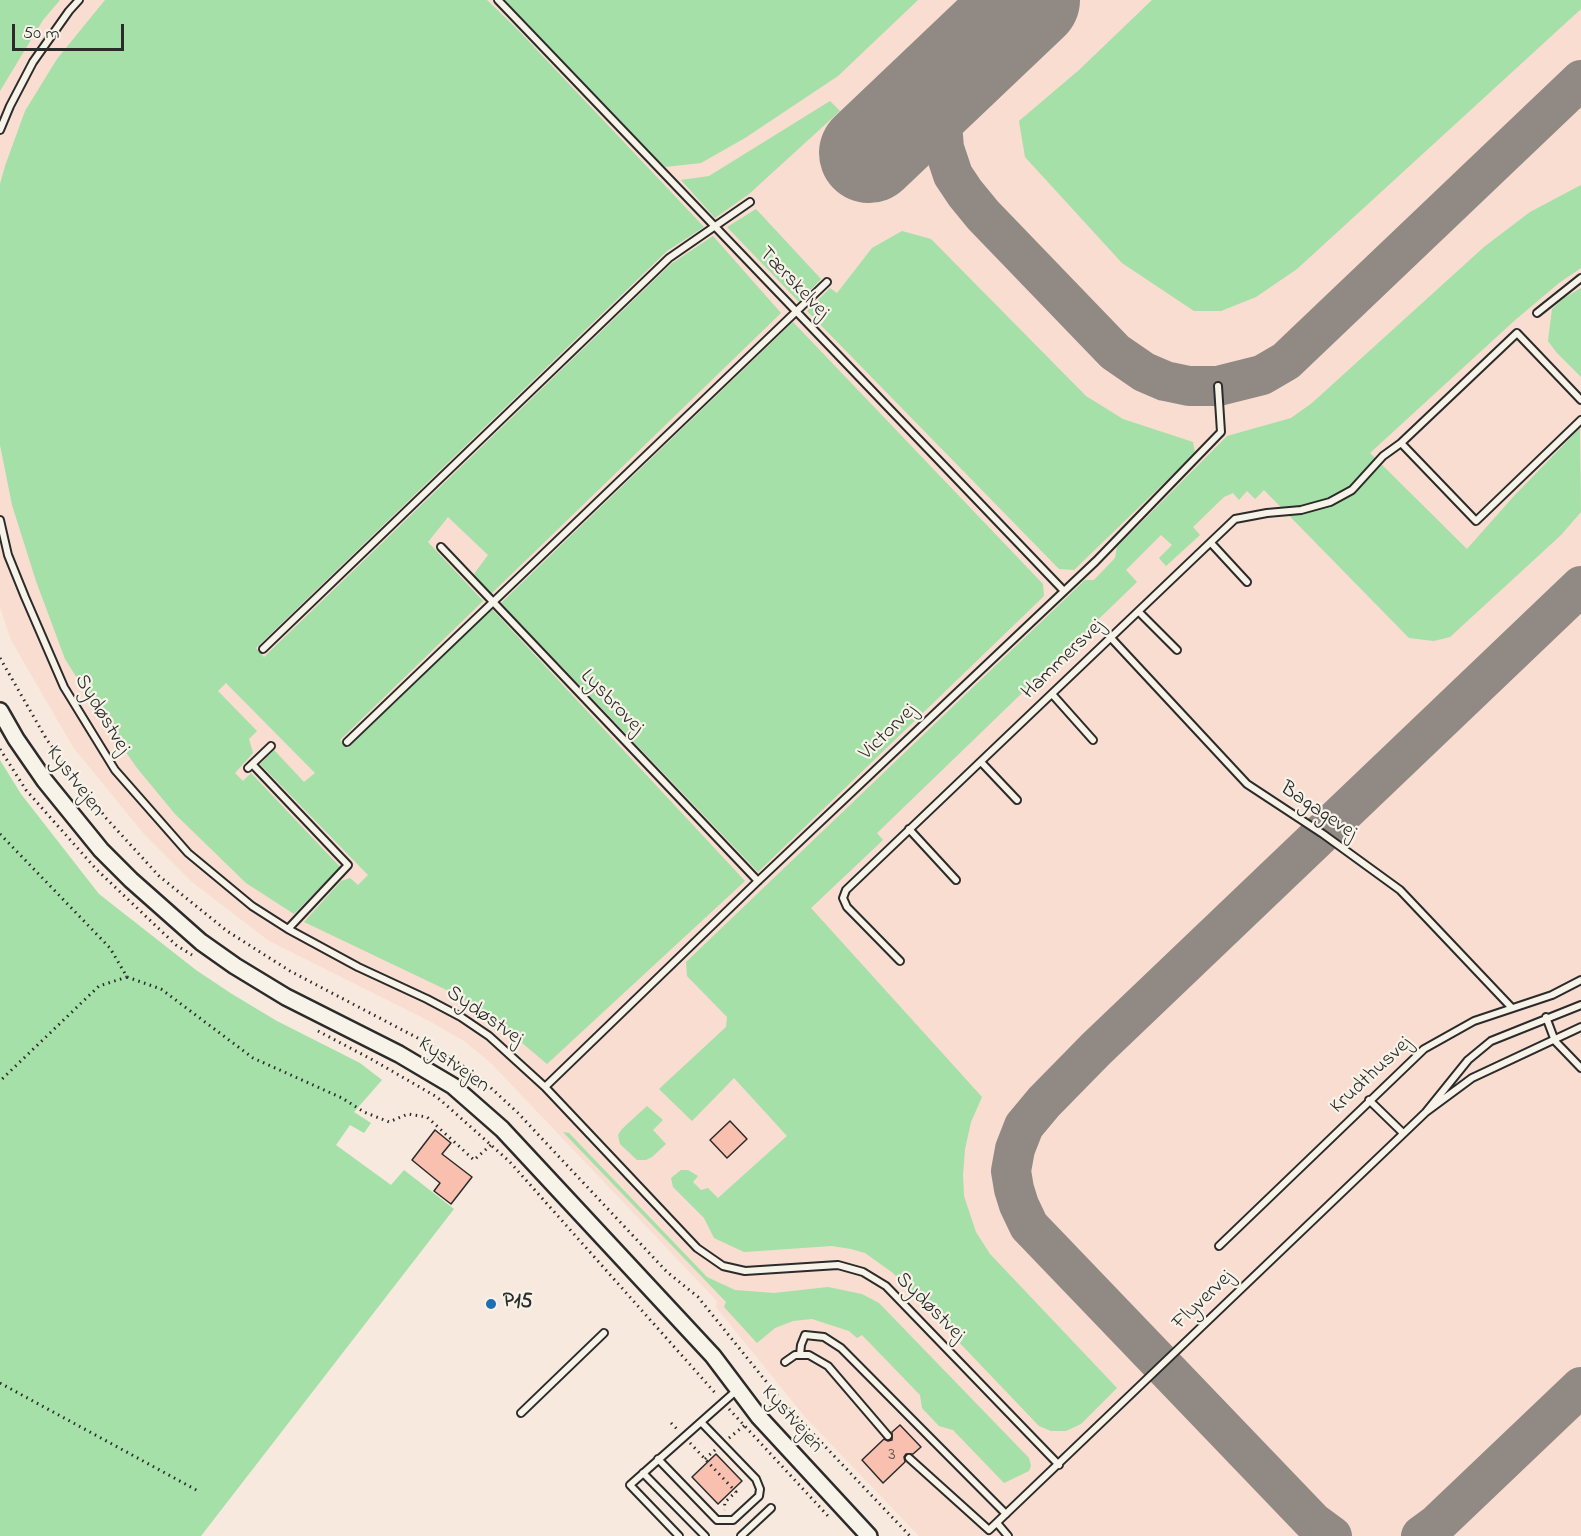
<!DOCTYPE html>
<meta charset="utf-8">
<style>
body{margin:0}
#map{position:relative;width:1581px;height:1536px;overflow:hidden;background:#f7e9dd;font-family:"Indie Flower",sans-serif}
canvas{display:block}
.scale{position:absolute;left:12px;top:24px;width:112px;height:27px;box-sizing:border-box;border:3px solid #2b2b2b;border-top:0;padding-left:8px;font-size:18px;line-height:21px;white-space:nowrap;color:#2b2b2b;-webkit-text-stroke:4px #f7f3e8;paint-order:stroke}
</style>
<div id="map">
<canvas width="1581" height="1536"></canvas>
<div class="scale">50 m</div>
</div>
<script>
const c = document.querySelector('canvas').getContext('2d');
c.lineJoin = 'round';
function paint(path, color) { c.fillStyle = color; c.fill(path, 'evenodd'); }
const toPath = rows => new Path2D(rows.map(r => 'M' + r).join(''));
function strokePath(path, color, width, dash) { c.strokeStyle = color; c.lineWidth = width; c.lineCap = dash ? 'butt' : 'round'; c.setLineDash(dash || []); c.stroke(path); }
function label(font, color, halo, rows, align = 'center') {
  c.font = font + ' "Indie Flower",sans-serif'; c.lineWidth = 4.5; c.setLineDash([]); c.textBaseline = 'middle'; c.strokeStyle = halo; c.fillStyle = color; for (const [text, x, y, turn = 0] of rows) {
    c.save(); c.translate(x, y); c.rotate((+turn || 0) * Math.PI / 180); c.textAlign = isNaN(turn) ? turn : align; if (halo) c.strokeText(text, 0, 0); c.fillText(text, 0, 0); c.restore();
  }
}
const built = toPath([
 [0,0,1581,0,1581,1536,919,1536,806,1418,716,1307,717,1301,491,1063,464,1041,431,1022,269,941,192,882,144,834,73,747,11,640,0,607]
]);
const green = toPath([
 [0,0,60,0,43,20,0,91],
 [105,0,487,0,518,30,704,227,667,251,256,648,264,657,671,264,713,236,781,313,491,594,474,574,488,555,448,517,428,542,483,601,340,740,348,748,492,609,745,881,547,1064,489,1015,455,994,304,922,341,881,350,878,358,885,368,875,260,764,274,750,304,782,315,773,226,683,218,691,257,731,249,739,253,753,235,773,243,781,251,773,340,867,294,914,246,883,175,814,137,768,102,718,65,659,36,581,12,505,0,445,0,184,5,166,25,111,57,59],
 [503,0,918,0,838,76,745,138,701,163,665,167],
 [1152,0,1581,0,1581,9,1297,269,1256,297,1221,311,1194,311,1122,263,1025,157,1019,121,1079,70],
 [830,101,840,111,749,194,715,218,681,180,709,176],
 [1581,185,1581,268,1559,283,1514,321,1370,453,1467,549,1513,497,1580,428,1581,512,1561,535,1450,637,1434,641,1409,638,1264,490,1255,499,1247,491,1239,500,1233,493,1224,497,1193,527,1200,535,1166,566,1159,558,1172,545,1161,535,1126,570,1137,582,877,833,883,840,811,908,982,1097,971,1122,965,1149,963,1175,964,1196,976,1232,990,1254,1117,1388,1081,1424,1066,1431,1051,1431,1039,1426,893,1273,865,1253,851,1249,832,1246,744,1252,714,1238,704,1218,673,1187,671,1178,681,1170,688,1170,698,1176,693,1182,701,1190,708,1188,718,1198,787,1136,734,1078,692,1121,659,1089,726,1027,727,1017,687,976,686,962,1085,580,1094,580,1115,558,1117,547,1227,436,1291,418,1312,403,1484,247,1530,212],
 [756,209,821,279,799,302,727,227],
 [902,231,931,239,1086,396,1123,419,1193,442,1195,453,1074,570,1059,569,807,311,830,288,837,293,872,248],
 [1581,288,1581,377,1557,353,1548,341,1552,309,1564,298],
 [793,322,1043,584,1044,596,758,872,501,603],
 [0,760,21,794,99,894,196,970,232,994,277,1021,360,1063,382,1080,354,1112,371,1123,364,1133,350,1125,336,1145,391,1185,404,1170,454,1209,201,1536,0,1536],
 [647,1106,663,1120,653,1130,666,1144,652,1157,646,1160,637,1160,620,1144,618,1135,622,1129],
 [563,1132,569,1133,707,1277,735,1290,774,1293,828,1287,862,1294,879,1303,1029,1458,1031,1466,1029,1471,1004,1483,953,1430,939,1426,922,1408,920,1395,862,1335,857,1338,849,1331,812,1319,793,1321,775,1328,757,1343,724,1307,726,1302]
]);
const taxiway = toPath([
 [962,65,946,99,942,124,944,148,953,175,965,193,983,215,1115,352,1144,372,1165,381,1189,386,1218,386,1262,375,1286,361,1581,80],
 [1332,1536,1313,1522,1029,1226,1019,1205,1014,1189,1011,1171,1015,1149,1024,1126,1044,1102,1096,1049,1581,586],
 [1421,1536,1436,1525,1581,1387]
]);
const runway = toPath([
 [869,153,1030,0]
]);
const building = toPath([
 [730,1121,747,1139,727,1158,710,1140,730,1121],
 [435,1130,451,1143,442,1154,472,1177,451,1204,434,1191,440,1183,412,1160,435,1130],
 [900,1425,921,1447,913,1454,906,1454,904,1457,905,1462,883,1483,862,1460,884,1439,888,1441,892,1440,892,1432,900,1425],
 [716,1454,742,1481,718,1504,692,1477,716,1454]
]);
const path = toPath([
 [0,658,47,740,106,818,159,876,227,931,290,971,431,1045,477,1075,518,1113,667,1272,698,1297,781,1400,910,1536],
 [0,749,26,790,96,869,176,945,192,955],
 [0,834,110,948,127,977,99,986,0,1081],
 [127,977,161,989,253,1058,342,1098,364,1112,389,1122,408,1114,427,1117,474,1160,491,1145],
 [318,1031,371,1059,437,1097,509,1161,717,1395],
 [0,1383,200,1492],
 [770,1408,781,1400],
 [729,1409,828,1516],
 [671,1423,678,1430],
 [729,1438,745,1425],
 [690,1443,736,1492,725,1502,724,1510],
 [705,1459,715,1450]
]);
const service = toPath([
 [498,0,1064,591],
 [0,130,10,106,33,62,69,11,79,0],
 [1537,313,1581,278],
 [1581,400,1517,333,1401,443,1476,521,1581,420],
 [0,520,8,555,25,597,64,687,115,770,188,853,252,906,288,929,358,967,427,999,461,1017,489,1036,545,1087,697,1248,723,1266,745,1271,838,1265,863,1272,886,1286,1059,1465],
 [1211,543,1247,582],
 [441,547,758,881],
 [1139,612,1177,650],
 [1111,638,1247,784,1323,834,1400,890,1511,1007],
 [263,649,669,258,750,202],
 [1052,694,1093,740],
 [347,742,827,282],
 [981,762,1017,800],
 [253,765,348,865,288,929],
 [248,768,271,746],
 [909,829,956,880],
 [900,961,847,907,843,898,846,890,1235,519,1267,513,1301,510,1330,502,1352,490,1383,456,1401,443],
 [1581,1005,1491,1041,1468,1060,1426,1112,1472,1078,1581,1027],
 [1546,1017,1555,1041,1581,1068],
 [545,1087,758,881,1096,561,1221,432,1218,386],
 [1369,1100,1403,1133],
 [1219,1246,1424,1049,1474,1021,1552,995,1581,980],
 [800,1355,801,1345,805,1335,824,1337,841,1348,1006,1514],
 [785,1362,795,1355,809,1355,828,1366,888,1436],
 [521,1413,604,1333],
 [909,1458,989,1530,1426,1112],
 [658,1459,717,1520,733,1520,759,1496,760,1489,756,1479,701,1422],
 [643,1473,705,1536],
 [997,1523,1008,1536],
 [679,1536,630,1485,737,1390],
 [741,1536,771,1508]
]);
const tertiary = toPath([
 [0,711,16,739,45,781,101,850,131,880,201,942,235,966,286,997,399,1054,453,1086,502,1129,713,1356,759,1417,869,1536]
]);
const markers = [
 [491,1304,6,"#1f6fb2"]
];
const numberNames = [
 ["3",892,1456]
];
const streetNames = [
 ["Tærskelvej",793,284,46],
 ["Hammersvej",1064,660,-44],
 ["Lysbrovej",611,703,46],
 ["Sydøstvej",101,715,59],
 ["Victorvej",889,733,-44],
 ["Kystvejen",74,782,53],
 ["Bagagevej",1318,812,34],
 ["Sydøstvej",484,1017,35],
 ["Kystvejen",453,1066,35],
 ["Krudthusvej",1372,1076,-43],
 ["Flyvervej",1204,1301,-44],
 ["Sydøstvej",929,1308,45],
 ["Kystvejen",791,1420,49]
];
const poiNames = [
 ["P15",503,1304]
];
paint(built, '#f8ddd0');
paint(green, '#a4e0a7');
strokePath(taxiway, '#918a84', 40);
strokePath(runway, '#918a84', 100);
paint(building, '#f9c0b0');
strokePath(building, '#2b2b2b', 1.5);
strokePath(service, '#2b2b2b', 10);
strokePath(tertiary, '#2b2b2b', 20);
strokePath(path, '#2b2b2b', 3, [1.5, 4.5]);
strokePath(service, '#f7f3e8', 6);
strokePath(tertiary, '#f7f3e8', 15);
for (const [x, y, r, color] of markers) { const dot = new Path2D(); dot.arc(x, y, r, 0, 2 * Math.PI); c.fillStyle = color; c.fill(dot); strokePath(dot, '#f7f3e8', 2); }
label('18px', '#5e504c', null, numberNames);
label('21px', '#2b2b2b', '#f7f3e8', streetNames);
label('bold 21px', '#2b2b2b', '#f7f3e8', poiNames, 'left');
</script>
